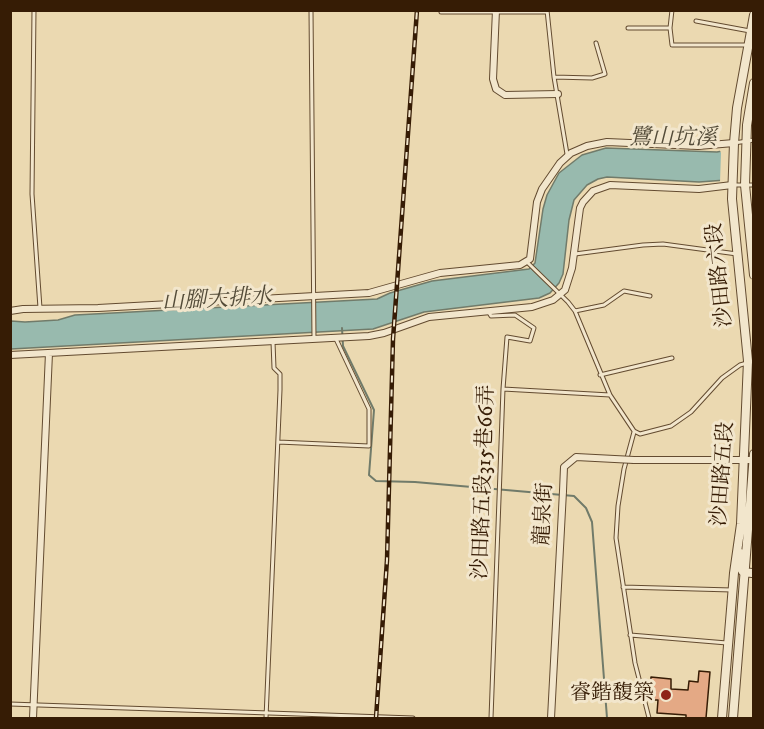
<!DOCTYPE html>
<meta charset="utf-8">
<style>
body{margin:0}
#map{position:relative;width:764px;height:729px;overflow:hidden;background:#ebd9b1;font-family:"IM FELL DW Pica",serif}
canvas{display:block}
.frame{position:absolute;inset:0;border:12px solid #361c05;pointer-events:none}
</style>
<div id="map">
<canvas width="764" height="729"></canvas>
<div class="frame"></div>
</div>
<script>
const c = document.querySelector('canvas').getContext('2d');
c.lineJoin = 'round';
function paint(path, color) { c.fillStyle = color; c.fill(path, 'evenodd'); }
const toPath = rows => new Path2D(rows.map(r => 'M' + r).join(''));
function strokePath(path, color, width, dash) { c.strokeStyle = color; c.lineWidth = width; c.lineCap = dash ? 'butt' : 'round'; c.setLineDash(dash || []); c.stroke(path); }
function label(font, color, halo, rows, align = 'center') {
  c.font = font + ' "IM FELL DW Pica","Noto Serif TC",serif'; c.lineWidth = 6; c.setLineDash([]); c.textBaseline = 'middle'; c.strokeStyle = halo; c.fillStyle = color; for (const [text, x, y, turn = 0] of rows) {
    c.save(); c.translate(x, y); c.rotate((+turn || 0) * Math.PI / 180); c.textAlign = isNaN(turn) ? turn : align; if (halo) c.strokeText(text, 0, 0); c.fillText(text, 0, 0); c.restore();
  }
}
const water = toPath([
 [753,145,753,178,699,182,607,177,598,179,587,185,574,200,569,220,563,274,559,283,550,293,539,298,424,312,373,329,11,349,11,321,25,322,58,320,75,315,377,299,390,293,432,281,529,269,535,263,543,209,547,195,559,173,582,155,606,148,717,152,753,145]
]);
const pier = toPath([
 [754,142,754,181,719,183,720,182,721,153,719,148]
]);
const stream = toPath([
 [342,328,343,346,374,410,369,475,376,481,415,482,574,496,586,508,592,522,607,718]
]);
const building = toPath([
 [699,671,710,672,706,718,686,718,686,715,657,713,658,700,649,700,651,677,671,679,671,689,688,690,689,681,698,682,699,671]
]);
const service = toPath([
 [34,10,32,194,40,308],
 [311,10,314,339],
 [547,10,554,77,567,154],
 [672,10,670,28,672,45,748,45],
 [441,12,547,12],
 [696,21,750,31],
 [628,28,670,28],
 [554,77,592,78,605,74,596,43],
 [734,143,754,140],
 [734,185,754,185],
 [575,254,643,245,663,244,737,254],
 [527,262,568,302,575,311,610,395,634,431,640,434,671,426,691,412,722,378,740,365,754,361],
 [488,311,491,316,515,315,534,328,530,341,507,337,503,389,491,718],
 [575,311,604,305,624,291,650,296],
 [600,375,672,358],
 [503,389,610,395],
 [634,432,624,469,618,506,616,538,635,663,649,718],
 [278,442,369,446,369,409,336,339],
 [623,587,732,590],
 [630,635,727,643],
 [10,704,413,718],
 [266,718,280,390,280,374,274,368,273,342]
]);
const minor = toPath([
 [496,10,493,79,496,89,505,95,558,94],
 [10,311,23,309,98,308,369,293,440,273,520,265,530,259,537,202,542,189,560,163,571,153,587,146,607,142,698,146,734,143],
 [10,355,369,336,384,333,429,317,532,307,553,300,565,290,572,268,580,208,583,202,593,191,610,185,699,189,732,185],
 [634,460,753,460],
 [33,718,49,353],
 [551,718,563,491]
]);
const tertiary = toPath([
 [754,83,747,125,745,185,754,275],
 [740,553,740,566,743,572,752,573],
 [722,718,734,573,741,524,748,361,732,199,734,143,737,108,754,15],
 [733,718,754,454]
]);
const rail = toPath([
 [376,718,387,560,393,339,417,10]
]);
const minorBridge = toPath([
 [563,491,564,467,576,457,634,460]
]);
const markers = [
 [666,695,6,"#8f2418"]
];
const streetNames = [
 ["沙田路六段",721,275,-96],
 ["沙田路五段",724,474,-86],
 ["沙田路五段315巷66弄",485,482,-88],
 ["龍泉街",545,514,-87]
];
const poiNames = [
 ["睿鍇馥築",654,695]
];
const waterNames = [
 ["鷺山坑溪",673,139],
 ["山腳大排水",217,301,-3]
];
paint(water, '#98baae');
strokePath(water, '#717b6a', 1.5);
paint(pier, '#ebd9b1');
strokePath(stream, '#717b6a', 2);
paint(building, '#e4a985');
strokePath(building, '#361c05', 1.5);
strokePath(service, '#634b30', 5);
strokePath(minor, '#634b30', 8);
strokePath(tertiary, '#634b30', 10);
strokePath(service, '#f2e6cc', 3);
strokePath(minor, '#f2e6cc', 6);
strokePath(tertiary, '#f2e6cc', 8);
strokePath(rail, '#361c05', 4.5);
strokePath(rail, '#f2e6cc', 2, [7]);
strokePath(minorBridge, '#634b30', 8, []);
strokePath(minorBridge, '#f2e6cc', 6);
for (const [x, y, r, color] of markers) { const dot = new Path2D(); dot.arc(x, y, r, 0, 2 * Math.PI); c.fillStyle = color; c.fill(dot); strokePath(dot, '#f2e6cc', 2); }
label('21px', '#361c05', '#f2e6cc', streetNames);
label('21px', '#361c05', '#f2e6cc', poiNames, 'right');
label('italic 22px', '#534b38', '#f2e6cc', waterNames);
</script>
